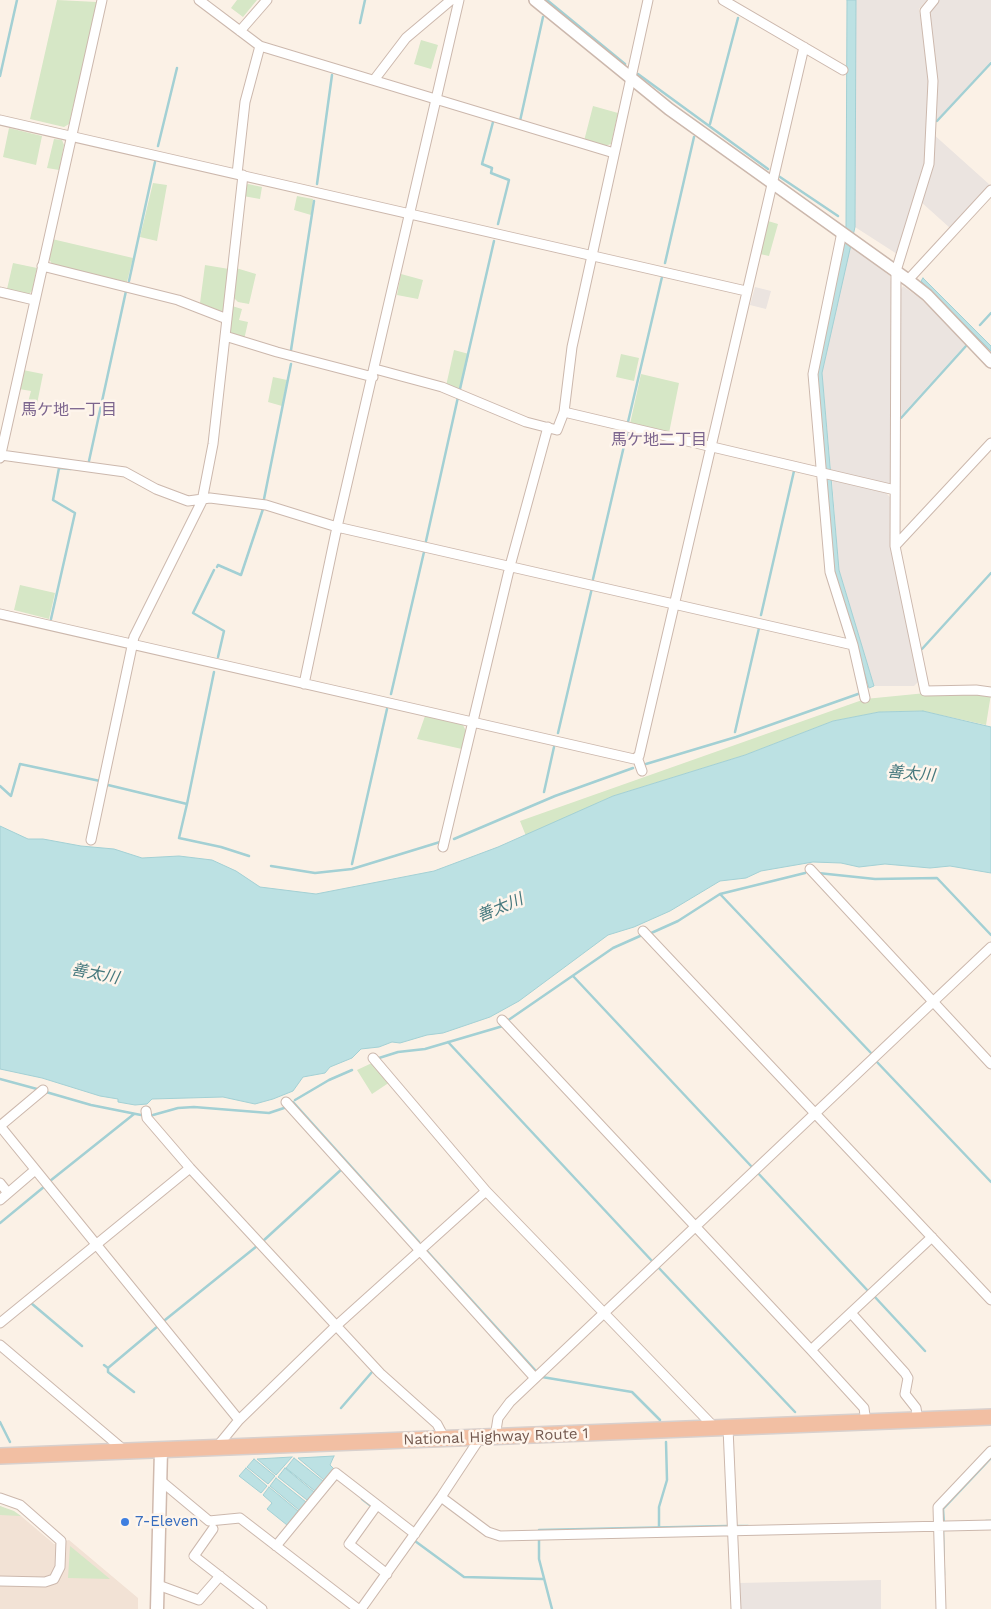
<!DOCTYPE html>
<meta charset="utf-8">
<style>
body{margin:0}
canvas{display:block;background:#fbf1e6}
</style>
<canvas width="991" height="1609"></canvas>
<script>
const c = document.querySelector('canvas').getContext('2d');
c.lineJoin = 'round';
function paint(path, color) { c.fillStyle = color; c.fill(path, 'evenodd'); }
const toPath = rows => new Path2D(rows.map(r => 'M' + r).join(''));
function strokePath(path, color, width, dash) { c.strokeStyle = color; c.lineWidth = width; c.lineCap = dash ? 'butt' : 'round'; c.setLineDash(dash || []); c.stroke(path); }
function label(font, color, halo, rows, align = 'center') {
  c.font = font + ' "Work Sans","Noto Sans JP",sans-serif'; c.lineWidth = 5; c.setLineDash([]); c.textBaseline = 'middle'; c.strokeStyle = halo; c.fillStyle = color; for (const [text, x, y, turn = 0] of rows) {
    c.save(); c.translate(x, y); c.rotate((+turn || 0) * Math.PI / 180); c.textAlign = isNaN(turn) ? turn : align; if (halo) c.strokeText(text, 0, 0); c.fillText(text, 0, 0); c.restore();
  }
}
const residential = toPath([
 [0,1506,21,1516,54,1544,69,1540,138,1598,138,1609,0,1609]
]);
const industrial = toPath([
 [856,0,927,0,919,9,930,82,926,165,897,254,855,227],
 [937,0,991,0,991,61,933,124,928,10],
 [932,133,990,185,950,228,920,201],
 [850,244,890,276,892,287,893,483,889,485,831,470,822,373],
 [903,286,921,299,966,344,899,418,899,293],
 [755,287,771,291,766,309,750,305],
 [832,479,886,493,892,499,892,553,918,682,914,686,874,686,839,570],
 [881,1580,881,1609,740,1609,738,1583]
]);
const green = toPath([
 [57,0,97,2,69,124,64,127,30,119],
 [237,0,257,0,243,17,231,8],
 [421,40,438,45,431,69,414,64],
 [593,106,618,113,611,144,605,146,584,141],
 [9,128,42,136,36,165,3,157],
 [54,139,62,140,64,145,59,170,47,168],
 [153,183,167,185,157,241,140,237],
 [248,184,262,187,260,199,243,196,244,187],
 [297,196,313,199,311,215,294,210],
 [768,221,778,224,769,256,760,254],
 [52,239,133,258,127,282,52,264,48,257],
 [13,263,37,268,32,291,29,294,7,289],
 [205,265,229,269,223,313,200,303],
 [236,268,256,274,249,304,238,302,233,297],
 [401,274,423,280,418,299,397,295],
 [232,306,242,309,239,320,248,322,244,340,228,332],
 [454,350,469,354,460,391,446,386],
 [621,354,639,358,634,381,616,377],
 [23,370,43,374,37,404,28,402,31,391,19,389],
 [641,374,679,383,669,433,630,424],
 [273,377,287,380,282,406,268,402],
 [20,585,55,593,49,619,14,610],
 [926,693,991,694,986,725,923,711,879,712,833,721,745,755,613,796,526,836,520,821,865,699],
 [425,716,463,725,466,731,462,749,417,739],
 [374,1062,390,1082,372,1094,357,1070],
 [0,1506,14,1511,21,1516,0,1515],
 [70,1546,110,1579,68,1578]
]);
const water = toPath([
 [847,0,856,0,855,227,822,373,839,570,874,686,869,688,834,570,816,373,846,226,847,0],
 [923,278,991,346,991,351,921,281,923,278],
 [923,711,991,727,991,873,950,866,930,868,885,864,859,867,841,863,813,862,761,871,746,878,720,881,670,911,634,927,608,935,519,1001,490,1017,443,1033,427,1035,400,1043,392,1042,379,1047,361,1049,352,1058,330,1067,325,1073,303,1077,293,1091,273,1099,255,1104,223,1097,152,1099,147,1104,135,1105,118,1102,118,1099,100,1096,42,1078,0,1069,0,826,28,839,43,839,81,846,114,849,142,858,179,856,212,860,236,871,260,887,316,894,434,871,498,847,613,796,745,755,833,721,879,712,923,711],
 [334,1456,330,1465,334,1469,324,1480,298,1458,334,1456],
 [292,1457,276,1475,257,1459,292,1457],
 [294,1458,323,1481,315,1491,286,1468,294,1458],
 [254,1459,275,1476,268,1484,247,1467,254,1459],
 [246,1468,267,1486,261,1493,239,1476,246,1468],
 [285,1468,314,1492,307,1500,278,1477,285,1468],
 [276,1478,306,1502,299,1510,270,1486,276,1478],
 [269,1487,298,1511,287,1525,267,1509,272,1503,263,1495,269,1487]
]);
const stream = toPath([
 [547,0,625,64],
 [360,23,365,0],
 [638,74,768,169],
 [0,76,17,0],
 [520,121,543,17],
 [937,121,991,63],
 [493,122,482,164,492,168,491,173,509,180,498,224],
 [710,124,738,18],
 [158,146,177,68],
 [777,175,838,216],
 [317,184,332,75],
 [665,263,694,137],
 [129,281,155,162],
 [980,325,991,313],
 [291,350,314,201],
 [460,389,494,241],
 [901,418,966,346],
 [628,422,662,277],
 [89,461,126,291],
 [264,499,291,364],
 [426,541,458,397],
 [217,567,218,565,241,575,263,509],
 [214,570,193,613,224,631,218,657],
 [593,579,627,433],
 [761,615,794,471],
 [51,619,75,513,53,500,59,468,71,469],
 [922,649,991,573],
 [391,694,424,552],
 [735,732,759,628],
 [558,733,592,588],
 [646,764,736,737,858,694],
 [108,785,187,804,179,838,221,847,249,856],
 [0,786,11,796,20,764,100,781],
 [544,792,554,747],
 [187,804,214,672],
 [454,839,555,796,633,768],
 [352,864,387,709],
 [271,866,315,873,352,869,440,842],
 [818,873,875,879,937,878,991,935],
 [720,894,871,1053],
 [649,934,678,921,720,894,805,873],
 [573,976,751,1166],
 [507,1021,613,948,640,936],
 [448,1042,652,1261],
 [379,1058,398,1052,425,1049,503,1026],
 [876,1061,991,1182],
 [0,1079,37,1089],
 [46,1092,91,1105,141,1115],
 [295,1100,329,1080,352,1070],
 [293,1102,419,1242],
 [153,1115,178,1108,194,1107,269,1113,287,1107],
 [757,1172,869,1292],
 [50,1181,134,1114],
 [0,1223,45,1186],
 [263,1241,343,1168],
 [426,1250,535,1370],
 [657,1266,795,1412],
 [874,1296,925,1351],
 [31,1303,82,1346],
 [165,1320,257,1246],
 [104,1365,108,1368,158,1326],
 [108,1368,108,1372,134,1392],
 [542,1377,632,1392,660,1420],
 [341,1408,372,1372],
 [0,1422,10,1442],
 [362,1499,371,1506],
 [986,1521,991,1521],
 [944,1524,943,1509,991,1458],
 [737,1526,748,1526],
 [659,1528,659,1507,667,1480,666,1442],
 [539,1530,727,1526],
 [943,1531,944,1575],
 [539,1539,539,1559,552,1609],
 [415,1541,464,1577,543,1579]
]);
const minor = toPath([
 [199,0,260,46,614,153],
 [723,0,843,70],
 [934,0,925,11,933,81,929,164,896,271,895,546,925,691,976,690,991,692],
 [240,31,267,0],
 [374,80,406,38,451,0],
 [0,120,746,291],
 [237,174,245,102,260,46],
 [842,232,813,374,830,572,853,645],
 [42,266,178,300,227,319],
 [908,280,991,190],
 [0,292,34,300],
 [225,336,277,352,373,377],
 [375,369,442,387,526,422,557,430,564,412,572,347,648,0],
 [564,412,895,490],
 [1,455,125,472,156,489,188,501,210,498,266,505,337,527,853,645,865,698],
 [0,458,102,0],
 [895,546,991,443],
 [0,614,634,759,639,756,804,47],
 [304,684,337,527,459,0],
 [637,757,642,771],
 [91,840,134,637,202,501,213,444,243,175],
 [443,847,510,566,548,427],
 [810,869,991,1064],
 [643,931,991,1300],
 [502,1020,811,1350,864,1408,866,1423],
 [373,1058,486,1191,604,1313,510,1402,498,1418,495,1437],
 [286,1102,534,1377],
 [146,1111,147,1118,190,1168,380,1373,437,1424,445,1439],
 [0,1126,239,1420],
 [0,1126,43,1090],
 [0,1183,8,1193],
 [0,1200,35,1170],
 [851,1313,905,1373,908,1378,905,1394,916,1408,918,1421],
 [0,1323,190,1168],
 [0,1345,125,1451],
 [811,1350,932,1237],
 [728,1428,736,1609],
 [716,1429,604,1313,991,947],
 [216,1448,239,1420,336,1326,486,1191],
 [161,1481,209,1521,240,1518,358,1609],
 [441,1497,488,1532,500,1536,991,1525],
 [0,1498,20,1505,61,1541,60,1567,54,1579,45,1582,0,1581],
 [377,1505,349,1544,387,1574],
 [213,1529,194,1556,262,1609],
 [276,1546,336,1473,415,1534],
 [158,1585,199,1600,220,1576],
 [361,1609,441,1497,480,1438],
 [941,1609,938,1507,991,1451]
]);
const tertiary = toPath([
 [535,0,669,109,908,280,927,295,991,362]
]);
const secondary = toPath([
 [157,1609,161,1450]
]);
const trunk = toPath([
 [0,1456,991,1417]
]);
const markers = [
 [125,1522,5,"#3f7fe0"]
];
const streetNames = [
 ["National Highway Route 1",496,1437,-2]
];
const shopNames = [
 ["7-Eleven",135,1522]
];
const neighbourhoodNames = [
 ["馬ケ地一丁目",69,410],
 ["馬ケ地二丁目",659,440]
];
const waterNames = [
 ["善太川",911,774,5],
 ["善太川",500,908,-23],
 ["善太川",95,974,11]
];
paint(residential, '#f2e2d5');
paint(industrial, '#ebe4e0');
paint(green, '#d6e7c6');
paint(water, '#bce1e3');
strokePath(water, '#a3d0d4', 1);
strokePath(stream, '#a3d0d4', 2.5);
strokePath(minor, '#ccb8ad', 11);
strokePath(tertiary, '#ccb8ad', 14);
strokePath(secondary, '#d0baae', 15);
strokePath(trunk, '#d8d0cd', 18);
strokePath(minor, '#fff', 9);
strokePath(tertiary, '#fff', 11);
strokePath(secondary, '#fff', 12);
strokePath(trunk, '#f2bfa3', 15);
for (const [x, y, r, color] of markers) { const dot = new Path2D(); dot.arc(x, y, r, 0, 2 * Math.PI); c.fillStyle = color; c.fill(dot); strokePath(dot, '#fef5ec', 2); }
label('15px', '#72574d', '#fef5ec', streetNames);
label('15px', '#366cbe', '#fef5ec', shopNames, 'left');
label('16px', '#7c658e', '#fef5ec', neighbourhoodNames);
label('italic 16px', '#45787d', '#fef5ec', waterNames);
</script>
